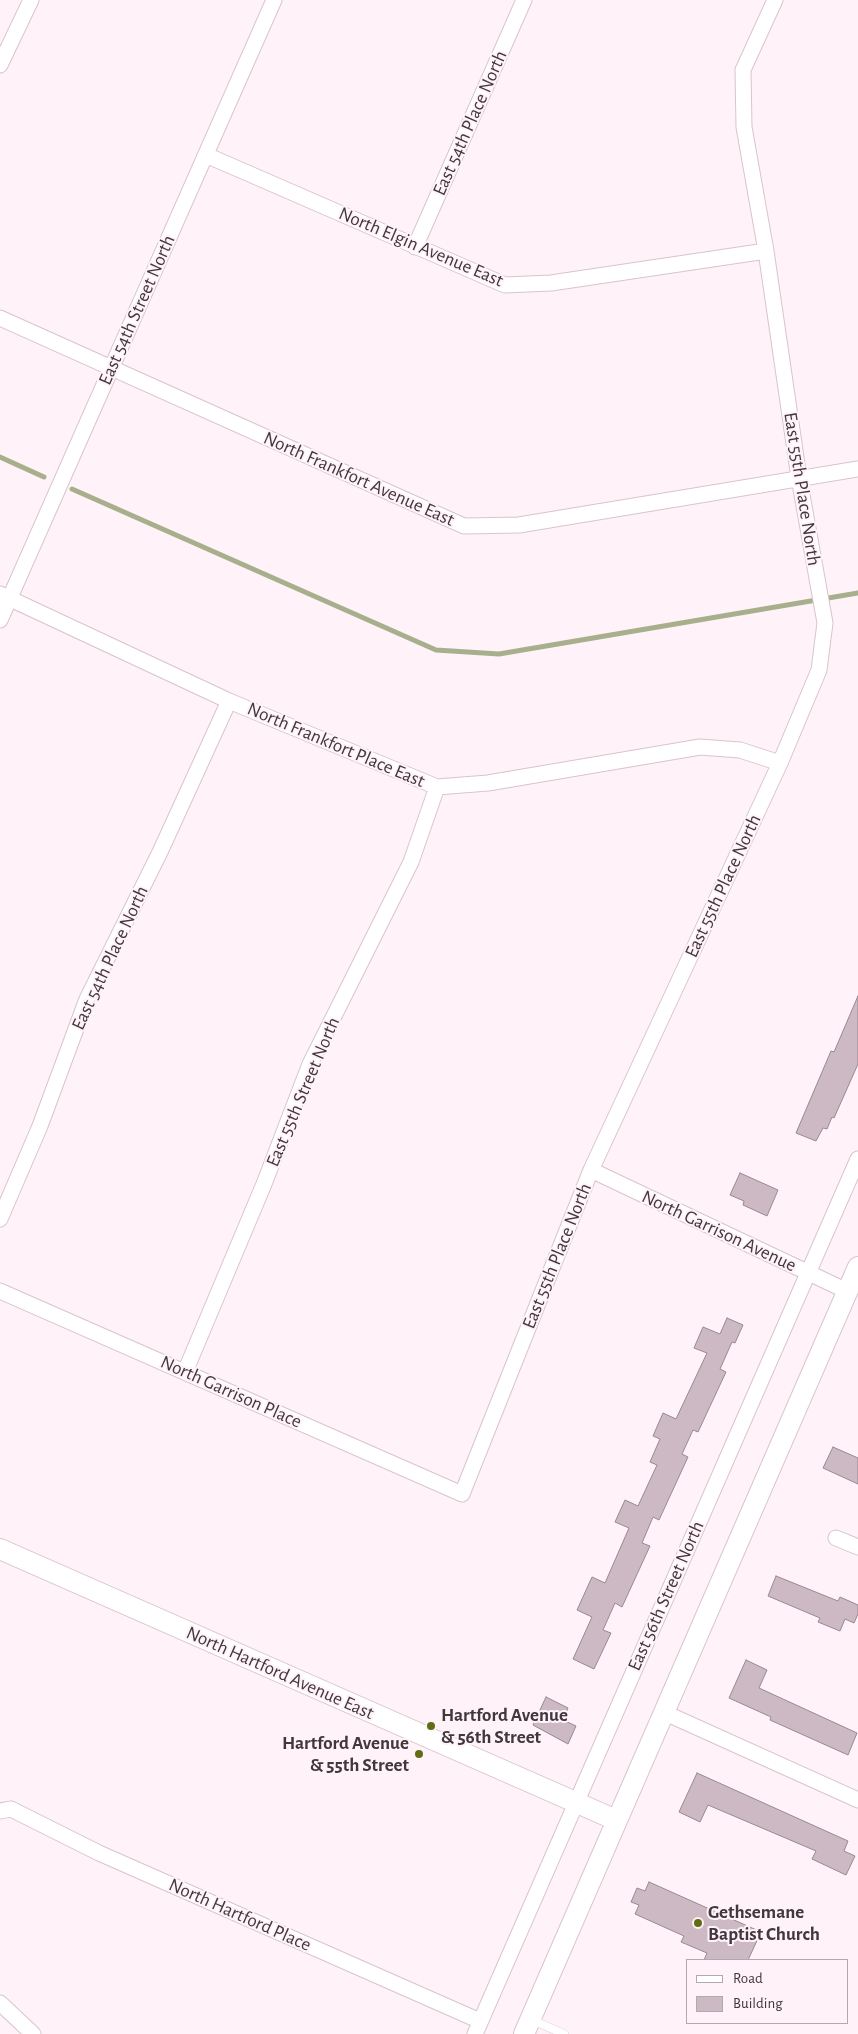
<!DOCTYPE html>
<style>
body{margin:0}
#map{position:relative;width:858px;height:2034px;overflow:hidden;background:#fff2f9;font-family:"Alegreya Sans",sans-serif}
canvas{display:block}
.legend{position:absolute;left:686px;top:1959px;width:162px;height:65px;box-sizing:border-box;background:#fff2f9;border:1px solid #b3a8ad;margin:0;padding:6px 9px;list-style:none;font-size:15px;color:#40383c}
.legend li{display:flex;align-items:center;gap:10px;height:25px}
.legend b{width:25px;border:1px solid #b3a8ad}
</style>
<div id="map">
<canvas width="858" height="2034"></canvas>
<ul class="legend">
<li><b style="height:6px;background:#fff"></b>Road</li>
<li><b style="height:14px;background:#cdb9c3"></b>Building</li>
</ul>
</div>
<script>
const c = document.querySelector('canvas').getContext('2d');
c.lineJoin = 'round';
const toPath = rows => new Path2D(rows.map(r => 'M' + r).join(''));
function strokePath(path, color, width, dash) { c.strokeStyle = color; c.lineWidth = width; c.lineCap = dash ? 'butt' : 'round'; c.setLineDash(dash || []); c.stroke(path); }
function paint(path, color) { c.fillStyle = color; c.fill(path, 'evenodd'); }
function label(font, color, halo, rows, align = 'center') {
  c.font = font + ' "Alegreya Sans",sans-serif'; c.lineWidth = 4; c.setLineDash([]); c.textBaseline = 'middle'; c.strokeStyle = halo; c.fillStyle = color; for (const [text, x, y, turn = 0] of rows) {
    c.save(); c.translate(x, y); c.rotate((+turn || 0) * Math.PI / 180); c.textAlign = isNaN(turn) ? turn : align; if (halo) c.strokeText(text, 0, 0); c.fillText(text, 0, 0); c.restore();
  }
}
const stream = toPath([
 [0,457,44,477],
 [72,489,436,650,499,654,858,593]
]);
const building = toPath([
 [858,996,858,1064,834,1118,832,1117,827,1129,823,1128,816,1141,796,1133,831,1051,834,1052,858,996],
 [740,1173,778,1190,767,1216,743,1205,744,1201,730,1195,740,1173],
 [727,1318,743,1325,735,1343,732,1342,720,1369,726,1372,698,1432,693,1430,682,1454,688,1457,659,1520,653,1517,642,1543,650,1546,622,1607,615,1603,603,1630,611,1633,594,1669,573,1659,592,1617,577,1610,592,1577,605,1583,629,1528,615,1522,625,1500,638,1506,657,1465,650,1462,660,1439,653,1436,663,1413,676,1419,707,1353,694,1348,703,1327,720,1334,727,1318],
 [833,1447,858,1458,858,1484,823,1468,833,1447],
 [776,1576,838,1601,840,1597,858,1605,858,1614,854,1623,845,1619,840,1631,818,1622,820,1618,768,1596,776,1576],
 [746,1660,767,1670,759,1688,857,1733,848,1755,770,1720,771,1717,729,1698,746,1660],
 [546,1697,568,1708,563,1720,576,1726,568,1744,533,1725,546,1697],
 [697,1773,848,1841,844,1851,855,1856,846,1875,812,1859,816,1851,708,1805,700,1822,679,1812,697,1773],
 [649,1882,761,1932,748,1960,704,1960,707,1953,681,1942,684,1936,635,1914,639,1905,631,1902,637,1888,645,1891,649,1882]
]);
const service = toPath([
 [532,2020,564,2034]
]);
const minor = toPath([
 [0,65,31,0],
 [206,155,505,285,551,283,766,251],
 [415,247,524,0],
 [0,318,464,526,519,525,858,469],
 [0,594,229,701,437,787,488,783,700,747,740,750,780,763],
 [0,620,274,0],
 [591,1170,847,1291],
 [0,1219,40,1126,87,999,160,852,229,701],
 [0,1291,462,1494,591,1170,780,763,819,670,825,623,799,478,766,251,744,127,743,70,775,0],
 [185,1372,264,1184,310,1064,411,862,437,787],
 [836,1538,858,1547],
 [663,1712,858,1800],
 [0,1811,11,1809,99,1853,480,2021],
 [0,2003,33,2034],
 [475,2034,858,1159]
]);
const tertiary = toPath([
 [0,1549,616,1820],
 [524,2034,858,1267]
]);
const markers = [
 [431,1726,5,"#616c13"],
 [419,1754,5,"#616c13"],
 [698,1923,5,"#616c13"]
];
const streetNames = [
 ["East 54th Place North",470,123,-66],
 ["North Elgin Avenue East",421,247,23],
 ["East 54th Street North",137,310,-66],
 ["North Frankfort Avenue East",359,479,24],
 ["East 55th Place North",802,489,81],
 ["North Frankfort Place East",336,745,23],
 ["East 55th Place North",723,886,-65],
 ["East 54th Place North",110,958,-65],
 ["East 55th Street North",303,1092,-67],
 ["North Garrison Avenue",719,1231,25],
 ["East 55th Place North",557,1256,-68],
 ["North Garrison Place",231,1392,24],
 ["East 56th Street North",666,1596,-66],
 ["North Hartford Avenue East",280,1673,24],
 ["North Hartford Place",240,1915,24]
];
const poiNames = [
 ["Hartford Avenue",441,1715],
 ["& 56th Street",441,1737],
 ["Hartford Avenue",409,1743,"right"],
 ["& 55th Street",409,1765,"right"],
 ["Gethsemane",708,1912],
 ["Baptist Church",708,1934]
];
strokePath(stream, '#a8af8c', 5);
paint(building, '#cdb9c3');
strokePath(building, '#9a8791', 1);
strokePath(service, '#d8c4cf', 9);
strokePath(minor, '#d8c4cf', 17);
strokePath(tertiary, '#d8c4cf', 22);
strokePath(service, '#fff', 8);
strokePath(minor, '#fff', 15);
strokePath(tertiary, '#fff', 20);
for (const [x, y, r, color] of markers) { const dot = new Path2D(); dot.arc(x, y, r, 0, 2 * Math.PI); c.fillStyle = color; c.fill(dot); strokePath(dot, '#fff2f9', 2); }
label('19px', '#40383c', '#fff2f9', streetNames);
label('bold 19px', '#40383c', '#fff2f9', poiNames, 'left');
</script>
